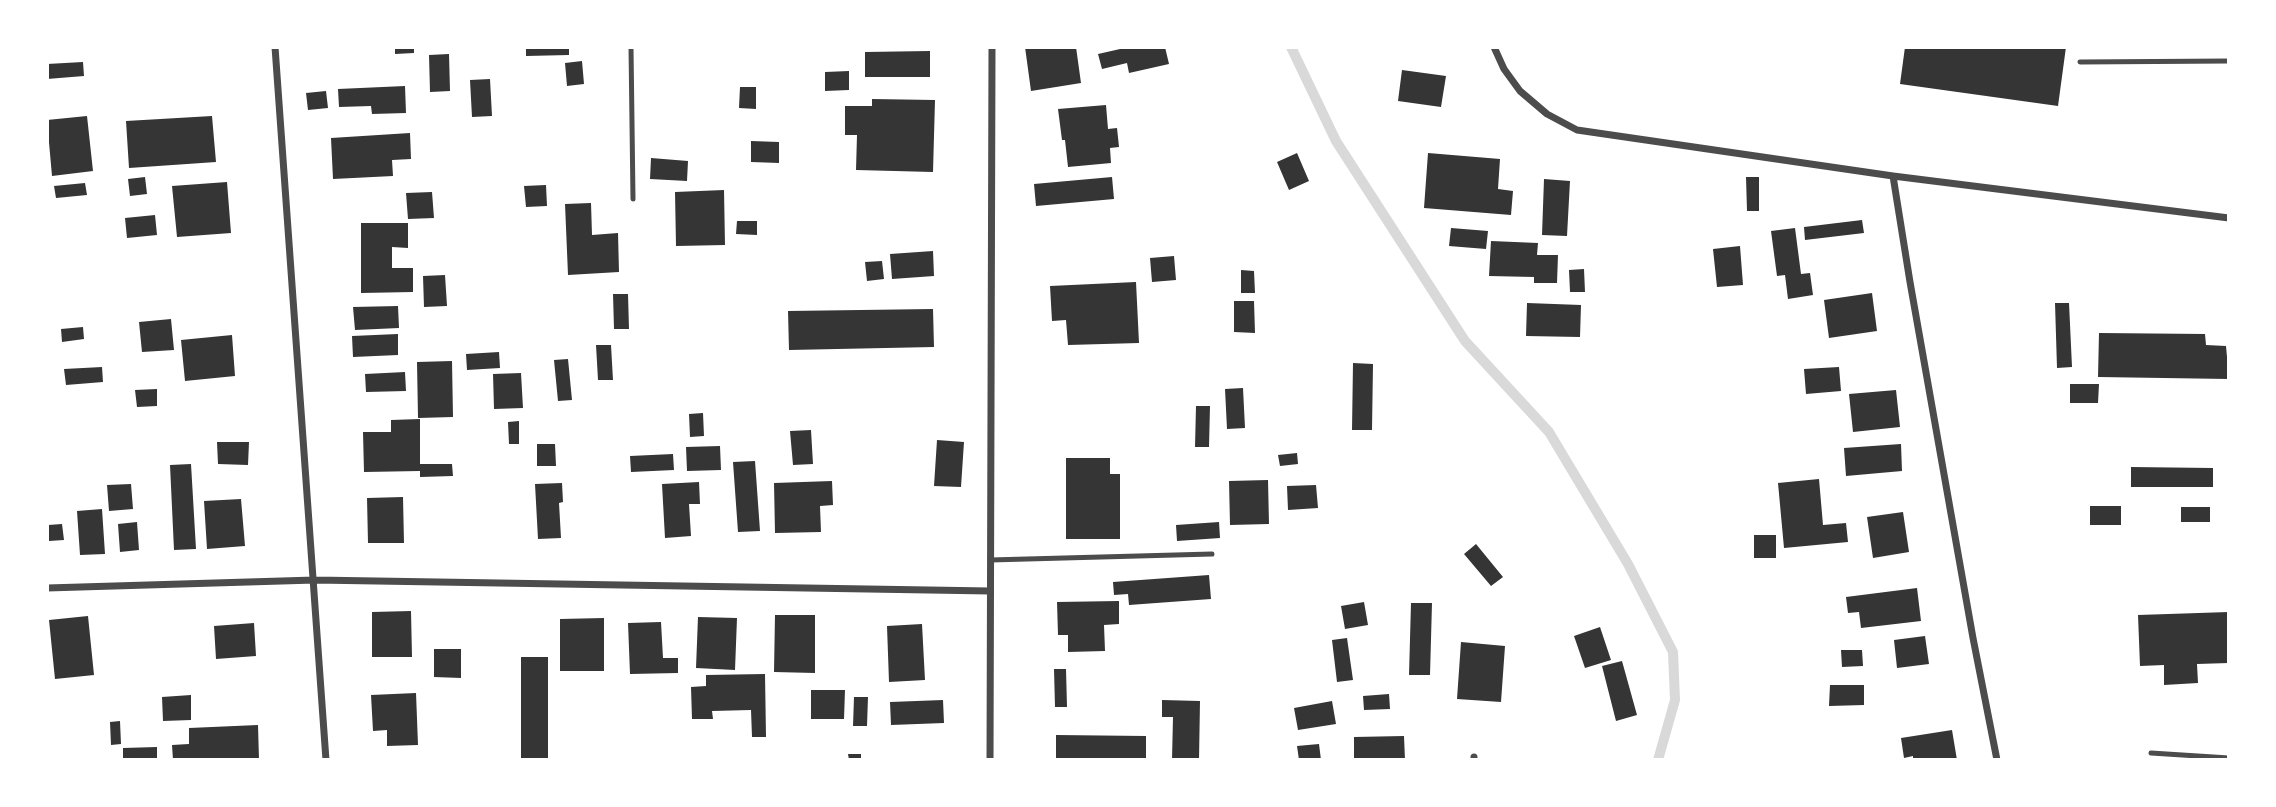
<!DOCTYPE html>
<style>
body{margin:0}
#map{position:relative;width:2276px;height:807px;overflow:hidden;background:#fff;font-family:"Golos Text",sans-serif}
canvas{display:block}
.frame{position:absolute;inset:0;border:49px solid #fff;pointer-events:none}
</style>
<div id="map">
<canvas width="2276" height="807"></canvas>
<div class="frame"></div>
</div>
<script>
const c = document.querySelector('canvas').getContext('2d');
c.lineJoin = 'round';
const toPath = rows => new Path2D(rows.map(r => 'M' + r).join(''));
function strokePath(path, color, width, dash) { c.strokeStyle = color; c.lineWidth = width; c.lineCap = dash ? 'butt' : 'round'; c.setLineDash(dash || []); c.stroke(path); }
function paint(path, color) { c.fillStyle = color; c.fill(path, 'evenodd'); }
const stream = toPath([
 [1291,47,1336,141,1465,341,1549,432,1628,564,1673,652,1675,700,1658,760]
]);
const building = toPath([
 [395,47,414,47,414,53,395,54],
 [526,47,569,47,569,55,526,56],
 [1025,47,1076,47,1081,83,1031,91],
 [1129,47,1165,47,1169,64,1129,73,1127,63,1102,69,1098,54],
 [1905,47,2066,47,2058,106,1900,84],
 [930,51,930,77,865,77,865,52],
 [449,54,450,91,430,92,429,55],
 [582,61,584,84,567,86,565,63],
 [83,62,84,76,47,79,47,64],
 [1402,70,1446,76,1441,107,1398,101],
 [849,71,849,90,825,91,825,72],
 [490,79,492,116,472,117,470,80],
 [405,86,406,113,372,114,371,106,339,107,338,89],
 [740,87,756,87,756,109,739,108],
 [326,91,328,108,308,110,306,93],
 [872,99,935,100,933,172,856,170,857,135,845,135,845,106,872,106],
 [1106,105,1108,129,1117,128,1119,147,1110,148,1111,163,1068,167,1065,140,1062,140,1058,109],
 [87,116,93,171,52,176,47,120],
 [212,116,216,162,129,168,126,121],
 [410,133,411,159,392,160,393,176,333,179,331,138],
 [751,141,779,142,779,163,751,162],
 [1297,153,1309,181,1289,190,1277,162],
 [1428,153,1500,159,1498,189,1513,191,1511,215,1424,208],
 [651,158,688,161,687,181,650,179],
 [145,177,147,194,130,196,128,179],
 [1112,177,1114,199,1036,206,1034,184],
 [1746,177,1759,177,1759,211,1747,211],
 [1544,179,1570,181,1567,236,1542,235],
 [227,182,231,233,177,237,172,186],
 [85,183,87,195,56,198,54,186],
 [546,185,547,206,526,207,524,186],
 [724,190,725,245,676,246,675,192],
 [432,192,434,218,408,219,406,193],
 [591,203,592,235,618,233,619,272,568,275,565,204],
 [155,215,157,235,127,238,125,218],
 [1862,220,1864,233,1805,240,1804,227],
 [737,221,757,221,757,235,736,234],
 [361,223,408,223,408,248,392,247,392,268,413,268,413,292,361,293],
 [1451,228,1488,231,1486,249,1449,246],
 [1795,228,1801,274,1810,273,1813,295,1788,299,1785,275,1777,276,1771,231],
 [1491,241,1538,243,1537,255,1558,255,1557,283,1534,283,1534,277,1489,276],
 [1740,246,1743,285,1717,287,1713,249],
 [933,251,934,276,892,279,890,254],
 [1174,256,1176,280,1152,282,1150,258],
 [882,261,884,279,867,281,865,262],
 [1584,269,1585,292,1570,292,1569,270],
 [1241,270,1254,271,1255,293,1241,293],
 [445,275,447,306,424,307,423,276],
 [1136,282,1139,343,1068,345,1066,320,1052,321,1050,286],
 [1872,293,1877,331,1829,338,1824,300],
 [613,294,628,294,629,329,614,329],
 [1234,301,1254,301,1255,333,1234,332],
 [1527,303,1581,305,1580,337,1526,336],
 [2055,303,2069,303,2072,367,2057,368],
 [398,306,399,328,355,330,353,307],
 [933,309,934,347,789,350,788,311],
 [171,319,174,350,142,352,139,322],
 [83,327,84,339,62,342,61,329],
 [2099,333,2205,334,2206,345,2226,346,2229,379,2098,377],
 [398,334,398,355,353,357,352,336],
 [232,335,235,376,185,381,181,340],
 [596,345,611,345,613,380,598,380],
 [499,352,500,368,467,370,466,354],
 [568,359,572,400,558,401,554,360],
 [452,361,453,417,418,418,417,362],
 [1353,363,1373,364,1372,430,1352,430],
 [102,367,103,382,66,385,64,369],
 [1839,367,1841,391,1806,394,1804,369],
 [405,372,406,391,366,392,365,374],
 [521,373,523,408,494,409,493,374],
 [2070,384,2099,384,2098,403,2070,403],
 [1243,388,1245,428,1227,429,1225,389],
 [157,389,157,406,137,407,135,390],
 [1896,390,1900,427,1853,432,1849,394],
 [1196,406,1210,406,1209,447,1195,447],
 [703,413,704,436,690,437,689,414],
 [420,419,420,464,452,464,453,476,420,477,420,471,364,472,363,432,391,432,391,420],
 [519,421,519,444,509,444,508,422],
 [811,430,813,464,793,465,790,431],
 [937,440,964,442,961,487,934,486],
 [217,442,249,442,248,465,218,464],
 [537,444,555,444,556,466,537,466],
 [1901,444,1902,471,1846,476,1844,448],
 [720,446,721,470,687,471,686,447],
 [1297,453,1298,464,1280,466,1278,455],
 [673,454,674,470,631,472,630,456],
 [1066,458,1110,458,1110,474,1120,474,1120,539,1066,539],
 [755,461,760,531,738,532,733,462],
 [191,464,196,549,174,550,170,465],
 [2131,467,2213,468,2213,487,2131,487],
 [1819,479,1823,525,1846,523,1848,542,1784,548,1778,483],
 [1268,480,1269,524,1230,525,1229,481],
 [832,481,833,505,820,506,821,532,775,533,774,483],
 [699,482,700,504,689,504,691,536,665,538,662,484],
 [562,483,563,502,559,503,561,538,538,539,535,484],
 [131,484,133,509,109,511,107,485],
 [1316,485,1318,508,1288,510,1287,486],
 [403,497,404,543,368,543,367,498],
 [241,499,245,546,207,549,204,501],
 [2090,506,2121,506,2121,525,2090,525],
 [2181,507,2210,507,2210,522,2181,522],
 [102,509,105,554,80,555,77,511],
 [1903,512,1909,552,1873,558,1867,517],
 [137,522,139,550,120,552,118,524],
 [1219,522,1220,538,1177,541,1176,525],
 [62,524,64,540,49,541,48,525],
 [1754,535,1776,535,1776,558,1754,558],
 [1476,544,1503,577,1491,586,1464,554],
 [1209,575,1211,599,1129,605,1128,594,1114,595,1113,582],
 [1917,588,1921,621,1861,628,1859,612,1848,613,1846,597],
 [1119,601,1119,624,1104,625,1105,651,1068,652,1068,635,1058,635,1057,602],
 [1364,602,1368,625,1345,629,1341,606],
 [1411,603,1432,603,1430,675,1409,675],
 [411,611,412,657,372,657,372,612],
 [2229,612,2229,663,2197,664,2198,683,2164,685,2164,665,2140,666,2138,615],
 [775,615,815,615,815,673,774,672],
 [88,616,94,675,55,679,49,620],
 [698,617,737,618,735,670,696,668],
 [604,618,604,671,560,671,560,619],
 [661,622,663,658,678,658,678,673,630,674,628,623],
 [254,623,256,656,216,659,214,626],
 [922,624,925,680,889,682,887,626],
 [1600,627,1611,660,1585,668,1574,636],
 [1925,636,1929,664,1897,668,1894,640],
 [1347,638,1353,680,1337,682,1332,640],
 [1461,642,1505,646,1501,702,1457,699],
 [434,649,461,649,461,678,434,677],
 [1841,650,1862,650,1863,666,1842,667],
 [521,657,548,657,548,758,521,758],
 [1622,661,1637,715,1616,721,1602,666],
 [1054,669,1066,669,1067,707,1055,707],
 [765,674,766,737,752,737,751,710,712,711,713,719,692,719,691,687,706,686,706,675],
 [1830,685,1864,685,1864,705,1829,706],
 [811,690,845,690,844,719,811,719],
 [416,693,418,745,387,746,387,730,373,731,371,695],
 [1389,694,1390,709,1364,710,1363,696],
 [191,695,191,720,163,721,162,697],
 [854,697,868,697,867,726,853,726],
 [943,700,944,723,891,725,890,702],
 [1162,700,1200,701,1199,760,1172,760,1173,717,1162,717],
 [1332,701,1336,724,1298,730,1294,708],
 [120,721,121,744,111,745,110,722],
 [258,725,259,760,173,760,172,745,189,744,189,728],
 [1952,730,1957,760,1913,760,1913,756,1904,758,1901,738],
 [1056,735,1146,736,1146,760,1056,760],
 [1404,736,1405,760,1354,760,1354,737],
 [1319,744,1321,760,1299,760,1297,746],
 [157,747,157,760,123,760,123,748],
 [848,754,861,754,861,760,849,760]
]);
const service = toPath([
 [631,47,633,199],
 [2080,62,2229,61],
 [990,560,1212,554],
 [2151,753,2229,758]
]);
const minor = toPath([
 [275,47,326,760],
 [1494,47,1504,69,1520,91,1547,114,1577,130,1893,176,2229,218],
 [1893,176,1910,282,1973,638,1997,760],
 [47,588,315,580,990,591],
 [1474,757,1474,760],
 [990,760,992,47]
]);
strokePath(stream, '#d9d9d9', 10);
paint(building, '#353535');
strokePath(service, '#4c4c4c', 5);
strokePath(minor, '#4c4c4c', 7);
</script>
